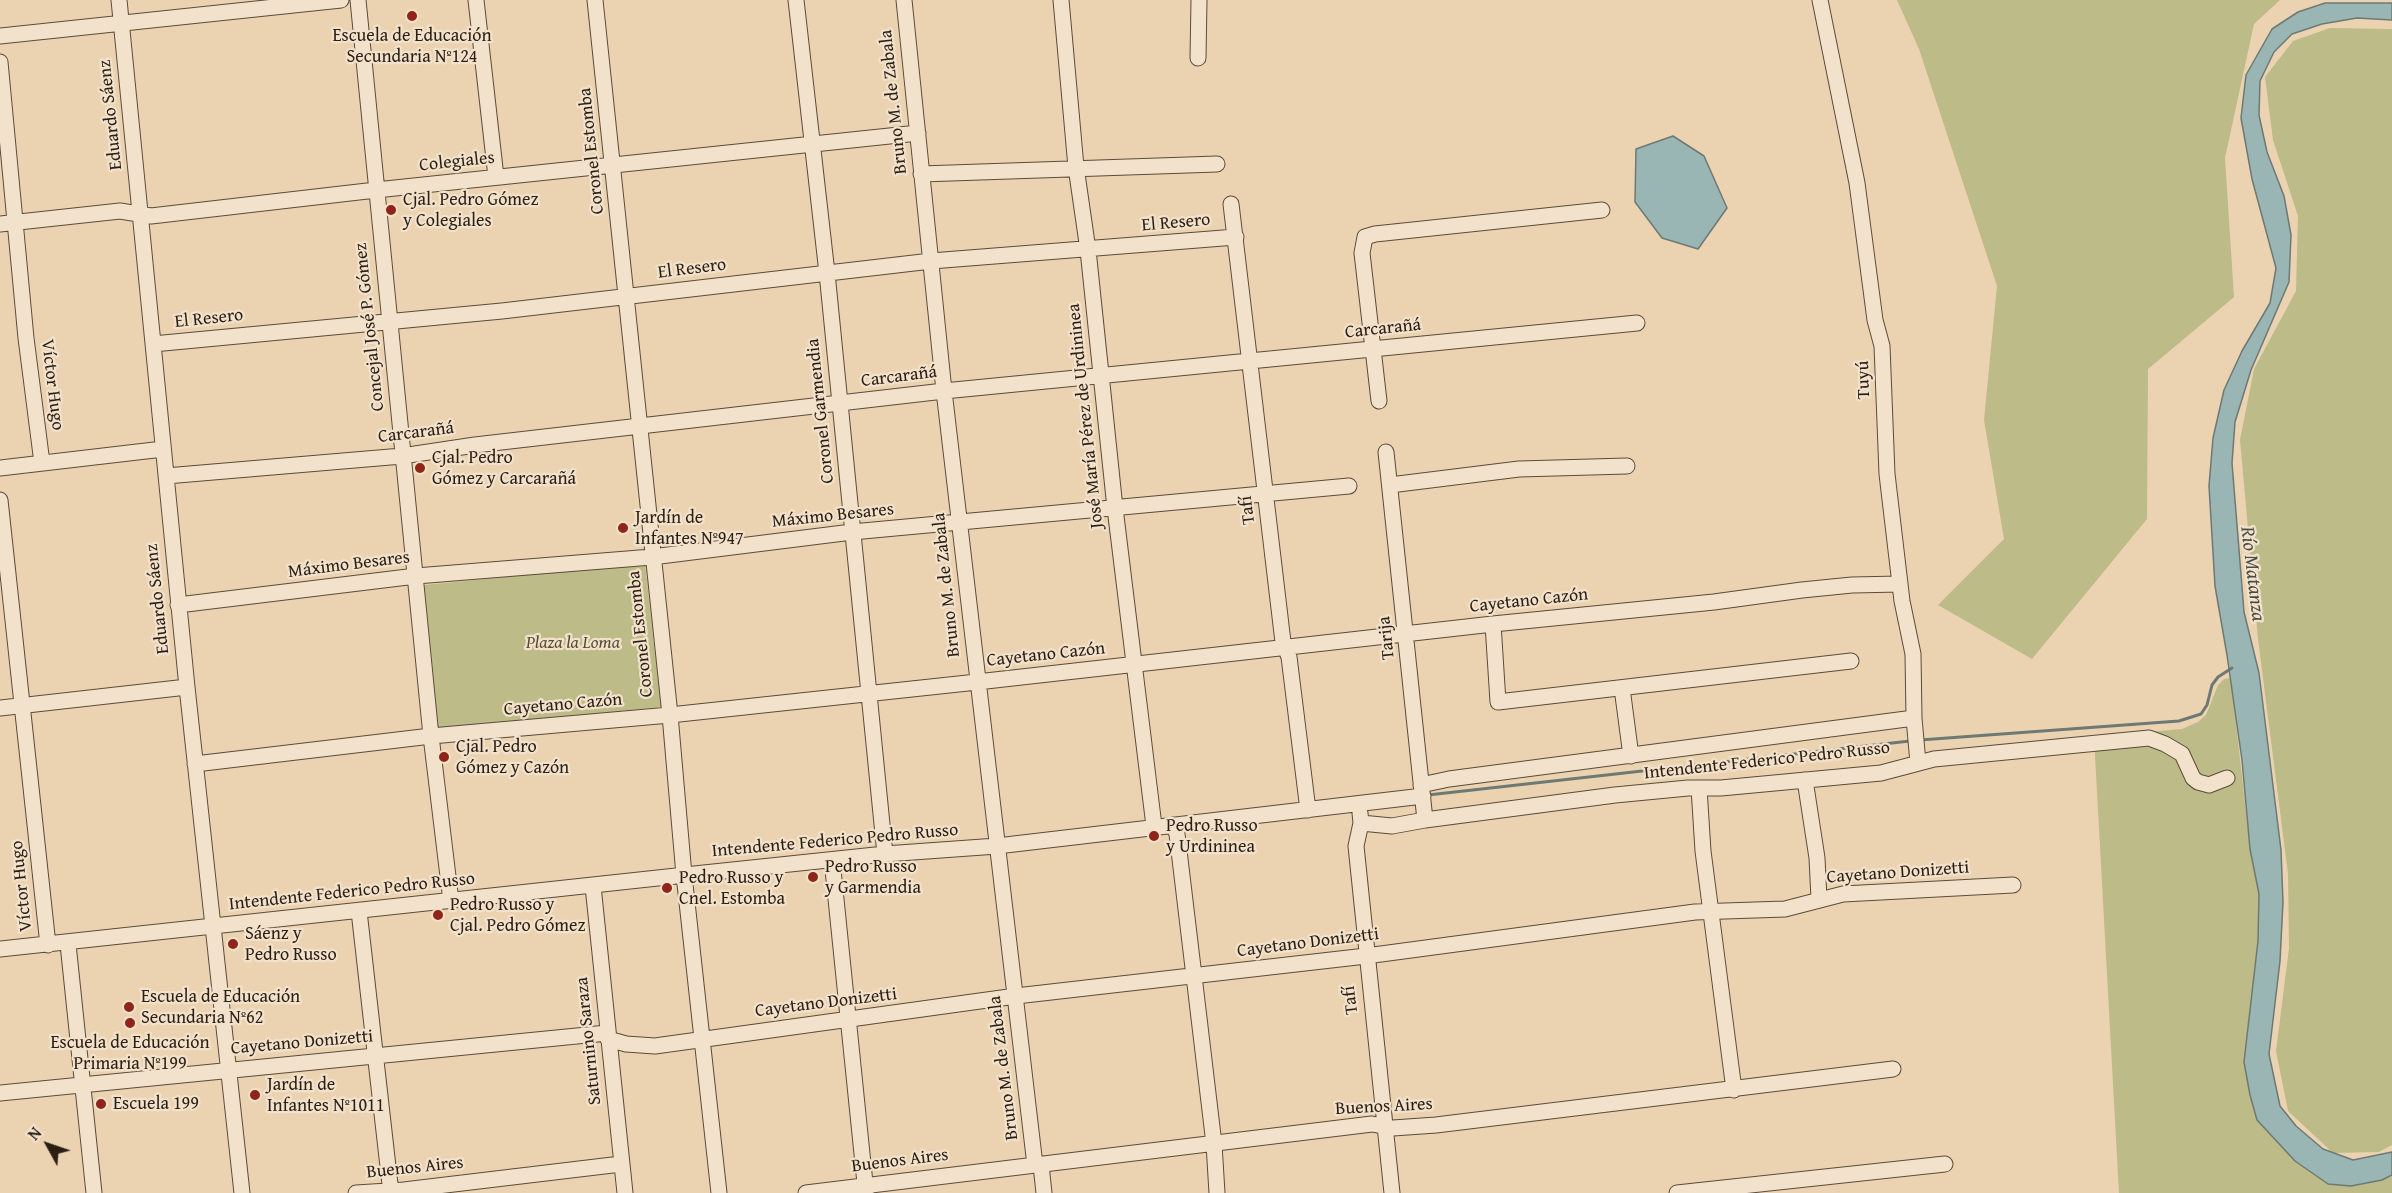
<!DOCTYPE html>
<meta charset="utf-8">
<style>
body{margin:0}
#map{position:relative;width:2392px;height:1193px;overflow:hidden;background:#ebd3b1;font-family:"Gentium Book Plus",serif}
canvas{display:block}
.north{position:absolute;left:18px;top:1115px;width:60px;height:60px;-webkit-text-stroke:4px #f2e2cc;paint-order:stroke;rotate:310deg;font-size:16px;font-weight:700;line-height:24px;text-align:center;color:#2b1e13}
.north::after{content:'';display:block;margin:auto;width:21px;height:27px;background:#2b1e13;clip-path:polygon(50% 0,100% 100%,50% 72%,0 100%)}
</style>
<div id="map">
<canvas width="2392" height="1193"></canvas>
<div class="north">N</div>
</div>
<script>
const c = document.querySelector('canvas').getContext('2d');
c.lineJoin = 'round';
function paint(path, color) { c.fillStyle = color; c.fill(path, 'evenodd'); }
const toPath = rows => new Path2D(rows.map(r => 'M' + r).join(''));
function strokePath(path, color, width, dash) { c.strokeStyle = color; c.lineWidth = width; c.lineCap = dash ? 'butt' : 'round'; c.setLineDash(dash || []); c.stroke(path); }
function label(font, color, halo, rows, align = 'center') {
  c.font = font + ' "Gentium Book Plus",serif'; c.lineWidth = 4.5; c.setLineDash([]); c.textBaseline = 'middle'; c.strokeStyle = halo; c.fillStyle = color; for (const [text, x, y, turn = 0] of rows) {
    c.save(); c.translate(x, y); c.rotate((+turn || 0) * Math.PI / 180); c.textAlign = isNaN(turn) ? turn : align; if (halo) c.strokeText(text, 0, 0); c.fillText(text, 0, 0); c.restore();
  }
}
const green = toPath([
 [1897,0,2280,0,2254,24,2225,158,2234,297,2148,369,2147,519,2032,659,1938,605,2004,539,1984,420,1997,286,1919,49],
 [2330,28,2392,29,2392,1145,2379,1152,2333,1153,2288,1111,2276,1051,2289,948,2288,874,2258,639,2240,440,2254,369,2296,291,2298,216,2273,140,2265,77,2293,41],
 [645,563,661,707,438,729,424,585],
 [2231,678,2250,849,2259,894,2258,941,2253,993,2257,1120,2381,1180,2392,1175,2392,1193,2119,1193,2094,737,2182,729,2198,722,2206,715,2218,685,2224,679]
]);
const water = toPath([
 [2325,3,2392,3,2392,20,2357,18,2322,24,2292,34,2274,52,2260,81,2259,115,2267,152,2284,196,2291,235,2289,282,2251,370,2235,422,2232,463,2244,612,2259,673,2281,850,2283,902,2280,961,2269,1054,2280,1106,2296,1126,2323,1149,2353,1160,2392,1152,2392,1175,2382,1180,2351,1186,2328,1184,2295,1161,2257,1120,2250,1095,2244,1062,2258,941,2259,894,2250,849,2242,760,2227,655,2215,586,2209,486,2213,438,2224,390,2242,351,2270,303,2276,268,2252,179,2241,118,2246,75,2272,29,2298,12,2325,3],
 [1673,136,1704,156,1727,208,1698,249,1662,238,1635,202,1636,149,1673,136]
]);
const stream = toPath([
 [1920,740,2179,721,2201,714,2207,705,2212,685,2218,677,2232,668],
 [1428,795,1910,741]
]);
const minor = toPath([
 [119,0,187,687,242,1193],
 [358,0,431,736,451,901],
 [476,0,496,177],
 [595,0,670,715,684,875,719,1193],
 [796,0,827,273,885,854],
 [904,0,944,391,1035,1165],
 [1061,0,1076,167,1088,250,1115,508,1154,826],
 [1820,0,1857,183,1875,320,1882,346,1887,474,1902,601,1913,654,1914,718,1918,763],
 [0,36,341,0],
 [1198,58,1199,0],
 [0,62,26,338,42,463],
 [921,174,1217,164],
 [1231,204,1283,642,1289,657,1308,810],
 [0,224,120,211,151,216,376,190,918,133],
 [153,344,502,311,931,261,1236,237],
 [1379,401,1362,253,1365,237,1375,234,1602,210],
 [1386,452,1425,820],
 [0,468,163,449],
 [166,476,402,456,475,445,944,391,1637,323],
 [1390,485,1519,469,1627,466],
 [0,500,48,945],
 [178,605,416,576,652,557,852,532,1349,486],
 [1493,624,1498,702,1851,661],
 [1622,688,1631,756],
 [0,708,187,687],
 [195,764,431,736,670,715,977,682,1493,624,1714,602,1802,590,1852,585,1900,584],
 [1805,780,1817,858,1819,899],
 [1421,785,1449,779,1914,718],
 [1699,788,1703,851,1734,1090],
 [1360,813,1361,823,1356,846,1392,1193],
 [1361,823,1392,826,1425,820,1615,795,1688,788,1721,788,1881,773,1934,759,2149,738,2165,744,2182,754,2193,778,2198,782,2209,785,2227,778],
 [1173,825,1177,834,1194,976,1214,1144,1217,1193],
 [832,860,866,1193],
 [593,886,625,1193],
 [359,911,391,1193],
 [68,944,94,1193],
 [0,949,704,873,885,854,997,846,1423,796],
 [608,1039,626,1044,655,1046,1016,996,1366,956,1695,912,1785,909,1843,894,2013,885],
 [0,1093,607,1033],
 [1041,1165,1044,1193],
 [356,1193,404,1190,621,1164],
 [806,1193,1372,1124,1393,1128,1436,1125,1893,1069],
 [1677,1193,1945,1164]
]);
const markers = [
 [412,16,6,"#8f2418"],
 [391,210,6,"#8f2418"],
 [420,468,6,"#8f2418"],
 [623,528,6,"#8f2418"],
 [444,757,6,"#8f2418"],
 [1154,836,6,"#8f2418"],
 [813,877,6,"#8f2418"],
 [667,888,6,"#8f2418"],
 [438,915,6,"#8f2418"],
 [233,944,6,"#8f2418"],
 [129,1007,6,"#8f2418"],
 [130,1023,6,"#8f2418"],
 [255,1095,6,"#8f2418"],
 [101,1104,6,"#8f2418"]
];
const poiNames = [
 ["Escuela de Educación",412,36,"center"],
 ["Secundaria Nº124",412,57,"center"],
 ["Cjal. Pedro Gómez",403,200],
 ["y Colegiales",403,221],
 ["Cjal. Pedro",432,458],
 ["Gómez y Carcarañá",432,479],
 ["Jardín de",635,518],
 ["Infantes Nº947",635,539],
 ["Cjal. Pedro",456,747],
 ["Gómez y Cazón",456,768],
 ["Pedro Russo",1166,826],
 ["y Urdininea",1166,847],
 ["Pedro Russo",825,867],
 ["y Garmendia",825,888],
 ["Pedro Russo y",679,878],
 ["Cnel. Estomba",679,899],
 ["Pedro Russo y",450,905],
 ["Cjal. Pedro Gómez",450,926],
 ["Sáenz y",245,934],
 ["Pedro Russo",245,955],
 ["Escuela de Educación",141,997],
 ["Secundaria Nº62",141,1018],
 ["Escuela de Educación",130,1043,"center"],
 ["Primaria Nº199",130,1064,"center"],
 ["Jardín de",267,1085],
 ["Infantes Nº1011",267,1106],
 ["Escuela 199",113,1104]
];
const streetNames = [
 ["Bruno M. de Zabala",894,102,-96],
 ["Eduardo Sáenz",111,115,-96],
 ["Coronel Estomba",592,151,-96],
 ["Colegiales",457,162,-6],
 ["El Resero",1176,223,-5],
 ["El Resero",692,269,-7],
 ["El Resero",209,319,-6],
 ["Concejal José P. Gómez",370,327,-96],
 ["Carcarañá",1383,329,-6],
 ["Carcarañá",899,377,-7],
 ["Tuyú",1864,380,-92],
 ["Víctor Hugo",52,385,83],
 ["Coronel Garmendia",821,411,-96],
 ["José María Pérez de Urdininea",1086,416,-96],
 ["Carcarañá",416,433,-7],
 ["Tafí",1248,510,-97],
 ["Máximo Besares",833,516,-6],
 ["Máximo Besares",349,565,-7],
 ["Bruno M. de Zabala",947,585,-96],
 ["Eduardo Sáenz",158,599,-96],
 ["Cayetano Cazón",1529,601,-6],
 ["Coronel Estomba",641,634,-96],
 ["Tarija",1387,638,-96],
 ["Cayetano Cazón",1046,655,-6],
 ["Cayetano Cazón",563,705,-5],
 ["Intendente Federico Pedro Russo",1767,761,-6],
 ["Intendente Federico Pedro Russo",835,841,-5],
 ["Cayetano Donizetti",1898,873,-4],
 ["Víctor Hugo",22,886,-96],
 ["Intendente Federico Pedro Russo",352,892,-6],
 ["Cayetano Donizetti",1308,943,-7],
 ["Tafí",1351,1000,-97],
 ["Cayetano Donizetti",826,1003,-7],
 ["Saturnino Saraza",589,1041,-96],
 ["Cayetano Donizetti",302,1043,-5],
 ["Bruno M. de Zabala",1004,1068,-97],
 ["Buenos Aires",1384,1107,-3],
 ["Buenos Aires",900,1161,-7],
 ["Buenos Aires",415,1168,-6]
];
const parkNames = [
 ["Plaza la Loma",573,643]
];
const waterNames = [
 ["Río Matanza",2252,574,83]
];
paint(green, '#bdbb87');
paint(water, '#9ab6b4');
strokePath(water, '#6e7974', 1.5);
strokePath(stream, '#6e7974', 3);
strokePath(minor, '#5b4b3a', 17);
strokePath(minor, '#f2e2cc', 15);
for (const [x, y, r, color] of markers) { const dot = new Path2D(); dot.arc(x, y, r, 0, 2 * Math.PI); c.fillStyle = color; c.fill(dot); strokePath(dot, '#f2e2cc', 2); }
label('18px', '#2b1e13', '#f2e2cc', poiNames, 'left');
label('18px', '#2b1e13', '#f2e2cc', streetNames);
label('italic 18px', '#574d36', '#f2e2cc', parkNames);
label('italic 20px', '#4c4c43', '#f2e2cc', waterNames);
</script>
